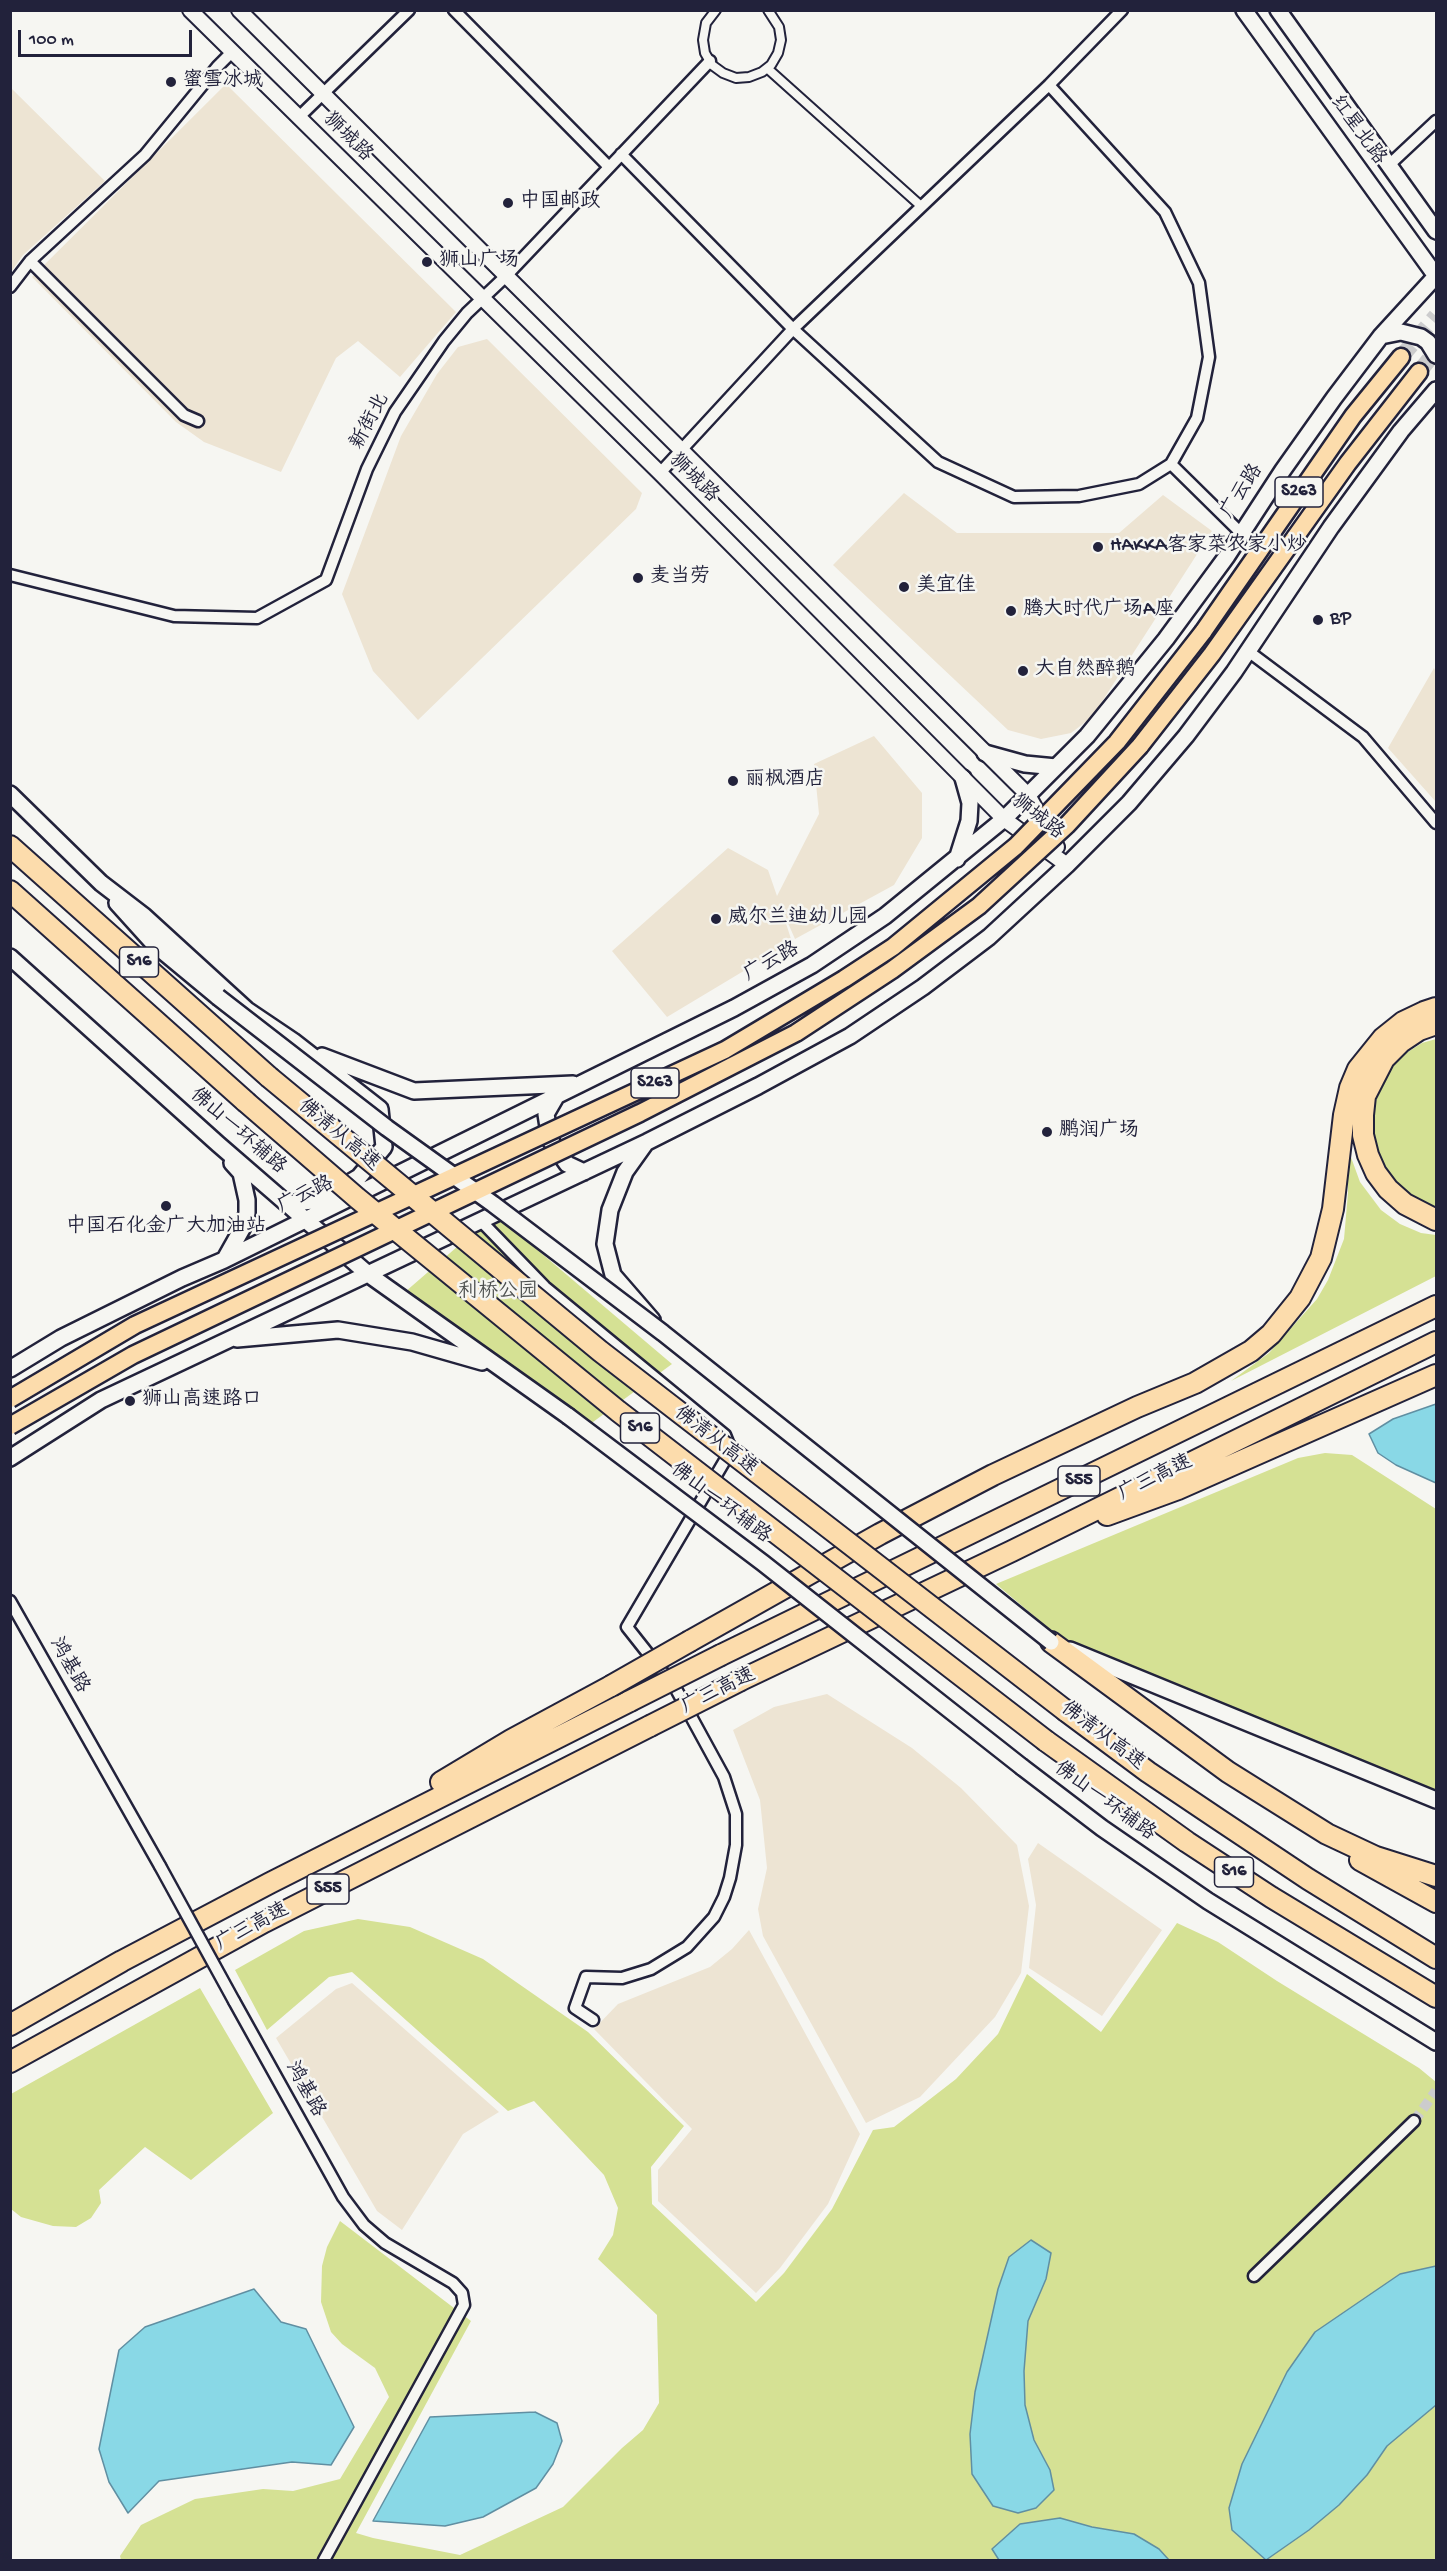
<!DOCTYPE html>
<meta charset="utf-8">
<style>
body{margin:0}
#map{position:relative;width:1447px;height:2571px;overflow:hidden;background:#f6f6f2;font-family:"Gochi Hand",sans-serif}
canvas{display:block}
.frame{position:absolute;inset:0;border:12px solid #22223b;pointer-events:none}
.scale{position:absolute;left:18px;top:30px;width:174px;height:27px;box-sizing:border-box;border:3px solid #22223b;border-top:0;padding-left:8px;font-size:18px;line-height:21px;white-space:nowrap;color:#22223b;-webkit-text-stroke:4px #f6f6f2;paint-order:stroke}
</style>
<div id="map">
<canvas width="1447" height="2571"></canvas>
<div class="frame"></div>
<div class="scale">100 m</div>
</div>
<script>
const c = document.querySelector('canvas').getContext('2d');
c.lineJoin = 'round';
function paint(path, color) { c.fillStyle = color; c.fill(path, 'evenodd'); }
const toPath = rows => new Path2D(rows.map(r => 'M' + r).join(''));
function strokePath(path, color, width, dash) { c.strokeStyle = color; c.lineWidth = width; c.lineCap = dash ? 'butt' : 'round'; c.setLineDash(dash || []); c.stroke(path); }
function label(font, color, halo, rows, align = 'center') {
  c.font = font + ' "Gochi Hand","LXGW WenKai TC",sans-serif'; c.lineWidth = 5; c.setLineDash([]); c.textBaseline = 'middle'; c.strokeStyle = halo; c.fillStyle = color; for (const [text, x, y, turn = 0] of rows) {
    c.save(); c.translate(x, y); c.rotate((+turn || 0) * Math.PI / 180); c.textAlign = isNaN(turn) ? turn : align; if (halo) c.strokeText(text, 0, 0); c.fillText(text, 0, 0); c.restore();
  }
}
const built = toPath([
 [226,84,456,312,400,377,358,341,336,358,281,472,204,442,176,422,32,277],
 [11,88,105,181,23,255,11,272],
 [487,339,642,493,636,509,418,720,373,671,342,594,401,436,437,374,458,347],
 [904,493,957,533,1119,533,1163,495,1212,531,1092,717,1071,733,1041,739,1008,730,833,565],
 [1434,668,1436,672,1436,802,1388,748],
 [874,736,922,793,922,838,894,885,795,939,780,905,792,942,667,1017,612,951,728,848,768,870,777,896,819,814,814,764],
 [827,1694,912,1748,961,1788,1017,1845,1029,1906,1021,1973,995,2017,920,2097,866,2123,763,1936,758,1909,767,1868,760,1800,733,1730,774,1707],
 [1038,1843,1162,1930,1102,2016,1029,1968,1036,1905,1028,1859],
 [749,1930,860,2134,828,2204,780,2268,756,2293,658,2201,658,2170,692,2129,594,2029,618,2004,710,1967,732,1949],
 [352,1983,499,2112,463,2134,402,2230,377,2211,276,2038,336,1989]
]);
const green = toPath([
 [1436,1039,1436,1210,1405,1192,1386,1170,1373,1147,1375,1105,1380,1086,1392,1062,1422,1043],
 [1348,1149,1360,1182,1381,1210,1400,1224,1421,1233,1436,1235,1436,1276,1231,1381,1269,1353,1317,1299,1328,1280,1344,1239,1348,1193],
 [495,1214,672,1364,578,1433,405,1292],
 [1325,1453,1352,1455,1436,1509,1436,1791,1059,1637,996,1584,1298,1458],
 [358,1919,410,1927,483,1959,588,2032,684,2126,651,2167,652,2204,756,2302,784,2273,832,2209,873,2130,894,2127,956,2079,998,2034,1027,1974,1101,2032,1177,1923,1218,1942,1277,1981,1419,2068,1436,2082,1436,2560,121,2560,120,2556,141,2525,195,2499,263,2489,293,2491,340,2479,389,2397,375,2368,342,2344,331,2332,321,2302,322,2266,327,2247,340,2221,471,2321,356,2533,373,2538,460,2555,563,2507,622,2448,643,2430,659,2403,657,2315,598,2259,613,2235,618,2208,604,2175,534,2101,508,2111,352,1972,329,1977,267,2030,235,1970,304,1931],
 [200,1988,273,2113,191,2180,145,2147,99,2190,101,2203,91,2218,76,2227,53,2226,21,2217,11,2209,11,2094]
]);
const water = toPath([
 [1436,1404,1436,1483,1396,1465,1378,1453,1369,1434,1393,1419,1436,1404],
 [1031,2240,1051,2253,1046,2279,1028,2321,1024,2371,1025,2405,1034,2440,1050,2470,1054,2490,1036,2508,1018,2513,993,2506,972,2474,970,2434,975,2392,998,2289,1009,2257,1031,2240],
 [1436,2266,1436,2405,1387,2446,1367,2475,1339,2505,1309,2530,1266,2560,1232,2530,1229,2508,1242,2464,1287,2372,1315,2332,1400,2274,1436,2266],
 [254,2289,281,2322,306,2329,354,2427,331,2465,292,2462,159,2481,128,2513,109,2482,99,2449,119,2350,145,2327,254,2289],
 [535,2412,557,2423,562,2441,553,2464,536,2488,483,2517,445,2526,373,2521,430,2417,535,2412],
 [1060,2518,1092,2527,1134,2534,1159,2549,1169,2560,999,2560,992,2549,1020,2524,1060,2518]
]);
const minorTunnel = toPath([
 [1414,2121,1436,2091]
]);
const primaryTunnel = toPath([
 [1401,357,1436,316],
 [1419,372,1436,351]
]);
const pedestrian = toPath([
 [716,10,706,23,703,40,705,53,712,65,723,73,736,78,749,77,762,72,771,65,778,53,781,40,779,27,768,10],
 [767,68,921,206]
]);
const minor = toPath([
 [454,10,609,167],
 [298,118,409,10],
 [621,154,793,329,938,462,1014,497,1079,496,1139,484,1171,464,1197,418,1209,357,1199,283,1165,212,1049,85],
 [1389,165,1436,121],
 [30,261,184,415,198,421],
 [10,287,30,261,145,155,218,66,232,52],
 [1171,464,1241,533],
 [660,473,793,329,1049,85,1122,10],
 [10,575,174,616,257,618,326,580,367,469,395,412,444,341,467,313,505,277,710,61],
 [1248,651,1363,737,1436,823],
 [481,1221,545,1287,725,1435,731,1450,627,1627,676,1689,724,1777,736,1814,736,1845,730,1878,724,1897,714,1917,687,1947,651,1969,622,1978,586,1977,575,2008,593,2020],
 [10,1601,160,1866],
 [234,2001,343,2197,364,2225,385,2243,453,2283,462,2293,464,2305,324,2560],
 [1254,2276,1414,2121]
]);
const tertiary = toPath([
 [190,10,660,473,1004,819,1067,865],
 [239,10,1028,795,1057,847]
]);
const secondary = toPath([
 [1244,10,1436,276],
 [1278,10,1436,231],
 [1381,336,1401,332,1421,337,1428,342,1436,355],
 [985,753,1025,764,1056,767],
 [10,794,101,883,144,916,247,1010,293,1041,380,1109,384,1147,359,1177,320,1200,287,1204],
 [957,859,969,821,970,803,963,778],
 [117,903,154,944,218,997],
 [10,957,218,1144,368,1274,568,1416],
 [322,1056,414,1091,573,1084],
 [557,1095,546,1114,550,1140,567,1164,584,1172],
 [645,1144,625,1172,610,1210,605,1244,613,1275,652,1320],
 [225,1259,243,1227,247,1213,247,1200,241,1173,232,1163],
 [237,1339,338,1330,412,1342,482,1362],
 [10,1369,61,1338,182,1278,224,1260,734,1008,812,965,885,916,1004,819,1087,736,1166,639,1227,556,1283,470,1334,398,1381,336,1436,276],
 [10,1458,101,1400,647,1142,758,1086,850,1036,923,987,989,937,1067,865,1129,803,1186,736,1234,672,1331,527,1401,431,1436,390],
 [1070,1650,1436,1800],
 [1022,1767,1102,1828,1208,1901,1436,2042]
]);
const primary = toPath([
 [1203,632,1353,416,1401,357],
 [1140,746,1212,654,1348,463,1419,372]
]);
const motorway = toPath([
 [10,846,269,1077],
 [10,891,246,1102],
 [1436,1024,1419,1030,1401,1042,1384,1059,1365,1096,1363,1115,1363,1135,1368,1155,1376,1173,1388,1189,1405,1204,1436,1220],
 [1107,1515,1178,1489,1436,1375],
 [690,1641,880,1534,993,1475,1137,1407,1195,1383,1251,1351,1271,1334,1300,1298,1321,1258,1333,1209,1344,1115,1350,1088,1358,1069,1383,1038,1403,1022,1424,1012,1436,1008],
 [1051,1642,1228,1772,1327,1834,1376,1857,1436,1876],
 [721,1655,1436,1306],
 [741,1680,1012,1551,1436,1342],
 [1066,1711,1148,1772,1218,1819,1308,1879,1436,1958],
 [1046,1741,1187,1842,1271,1897,1436,1997],
 [441,1782,511,1740,611,1686],
 [1360,1860,1436,1902],
 [10,2025,122,1961,270,1883,630,1701],
 [10,2062,264,1922,650,1726]
]);
const minorBridge = toPath([
 [160,1866,234,2001]
]);
const secondaryBridge = toPath([
 [218,997,387,1128,493,1204,663,1333,1051,1642],
 [568,1416,763,1563,1022,1767]
]);
const primaryBridge = toPath([
 [10,1399,135,1325,725,1050,844,979,893,947,1016,846,1117,742,1203,632],
 [10,1426,133,1355,640,1113,796,1033,892,970,979,906,1067,825,1140,746]
]);
const motorwayBridge = toPath([
 [269,1077,600,1351,1066,1711],
 [246,1102,357,1198,618,1411,1046,1741],
 [611,1686,690,1641],
 [630,1701,721,1655],
 [650,1726,741,1680]
]);
const markers = [
 [171,82,6,"#22223b"],
 [508,203,6,"#22223b"],
 [427,262,6,"#22223b"],
 [1098,547,6,"#22223b"],
 [638,578,6,"#22223b"],
 [904,587,6,"#22223b"],
 [1011,611,6,"#22223b"],
 [1318,620,6,"#22223b"],
 [1023,671,6,"#22223b"],
 [733,781,6,"#22223b"],
 [716,919,6,"#22223b"],
 [1047,1132,6,"#22223b"],
 [166,1206,6,"#22223b"],
 [130,1401,6,"#22223b"]
];
const shields = [
 [1299,492,48],
 [139,962,39],
 [655,1083,48],
 [640,1428,39],
 [1079,1481,42],
 [1234,1872,39],
 [328,1889,42]
];
const shieldNames = [
 ["S263",1299,492],
 ["S16",139,962],
 ["S263",655,1083],
 ["S16",640,1428],
 ["S55",1079,1481],
 ["S16",1234,1872],
 ["S55",328,1889]
];
const poiNames = [
 ["蜜雪冰城",183,82],
 ["中国邮政",520,203],
 ["狮山广场",439,262],
 ["HAKKA客家菜农家小炒",1110,547],
 ["麦当劳",650,578],
 ["美宜佳",916,587],
 ["腾大时代广场A座",1023,611],
 ["BP",1330,620],
 ["大自然醉鹅",1035,671],
 ["丽枫酒店",745,781],
 ["威尔兰迪幼儿园",728,919],
 ["鹏润广场",1059,1132],
 ["中国石化金广大加油站",166,1228,"center"],
 ["狮山高速路口",142,1401]
];
const streetNames = [
 ["红星北路",1357,131,54],
 ["狮城路",347,138,45],
 ["新街北",371,422,-62],
 ["狮城路",693,479,45],
 ["广云路",1243,492,-57],
 ["狮城路",1037,818,38],
 ["广云路",772,963,-29],
 ["佛山一环辅路",237,1132,41],
 ["佛清从高速",338,1136,40],
 ["广云路",306,1196,-26],
 ["佛清从高速",715,1442,38],
 ["广三高速",1156,1479,-26],
 ["佛山一环辅路",720,1504,37],
 ["鸿基路",68,1666,61],
 ["广三高速",719,1692,-26],
 ["佛清从高速",1102,1737,37],
 ["佛山一环辅路",1104,1802,36],
 ["广三高速",253,1928,-28],
 ["鸿基路",304,2090,61]
];
const parkNames = [
 ["利桥公园",498,1293]
];
paint(built, '#ede4d3');
paint(green, '#d5e194');
paint(water, '#89d8e6');
strokePath(water, '#608fa2', 1.5);
strokePath(minorTunnel, '#cccccd', 10, [10, 5]);
strokePath(primaryTunnel, '#cccccd', 16, [16, 8]);
strokePath(pedestrian, '#22223b', 12);
strokePath(minor, '#22223b', 15);
strokePath(tertiary, '#22223b', 18);
strokePath(secondary, '#22223b', 20);
strokePath(primary, '#22223b', 21);
strokePath(motorway, '#22223b', 24);
strokePath(pedestrian, '#f6f6f2', 8);
strokePath(minor, '#f6f6f2', 10);
strokePath(tertiary, '#f6f6f2', 14);
strokePath(secondary, '#f6f6f2', 15);
strokePath(primary, '#fcdcac', 16);
strokePath(motorway, '#fcdcac', 20);
strokePath(minorBridge, '#22223b', 15, []);
strokePath(secondaryBridge, '#22223b', 20, []);
strokePath(primaryBridge, '#22223b', 21, []);
strokePath(motorwayBridge, '#22223b', 24, []);
strokePath(minorBridge, '#f6f6f2', 10);
strokePath(secondaryBridge, '#f6f6f2', 15);
strokePath(primaryBridge, '#fcdcac', 16);
strokePath(motorwayBridge, '#fcdcac', 20);
for (const [x, y, r, color] of markers) { const dot = new Path2D(); dot.arc(x, y, r, 0, 2 * Math.PI); c.fillStyle = color; c.fill(dot); strokePath(dot, '#f6f6f2', 2); }
for (const [x, y, w] of shields) { const box = new Path2D(); box.roundRect(x - w / 2, y - 15, w, 30, 4.5); c.fillStyle = '#f6f6f2'; c.fill(box); strokePath(box, '#22223b', 1.5); }
label('bold 18px', '#22223b', null, shieldNames);
label('20px', '#22223b', '#f6f6f2', poiNames, 'left');
label('20px', '#22223b', '#f6f6f2', streetNames);
label('20px', '#4f5251', '#f6f6f2', parkNames);
</script>
